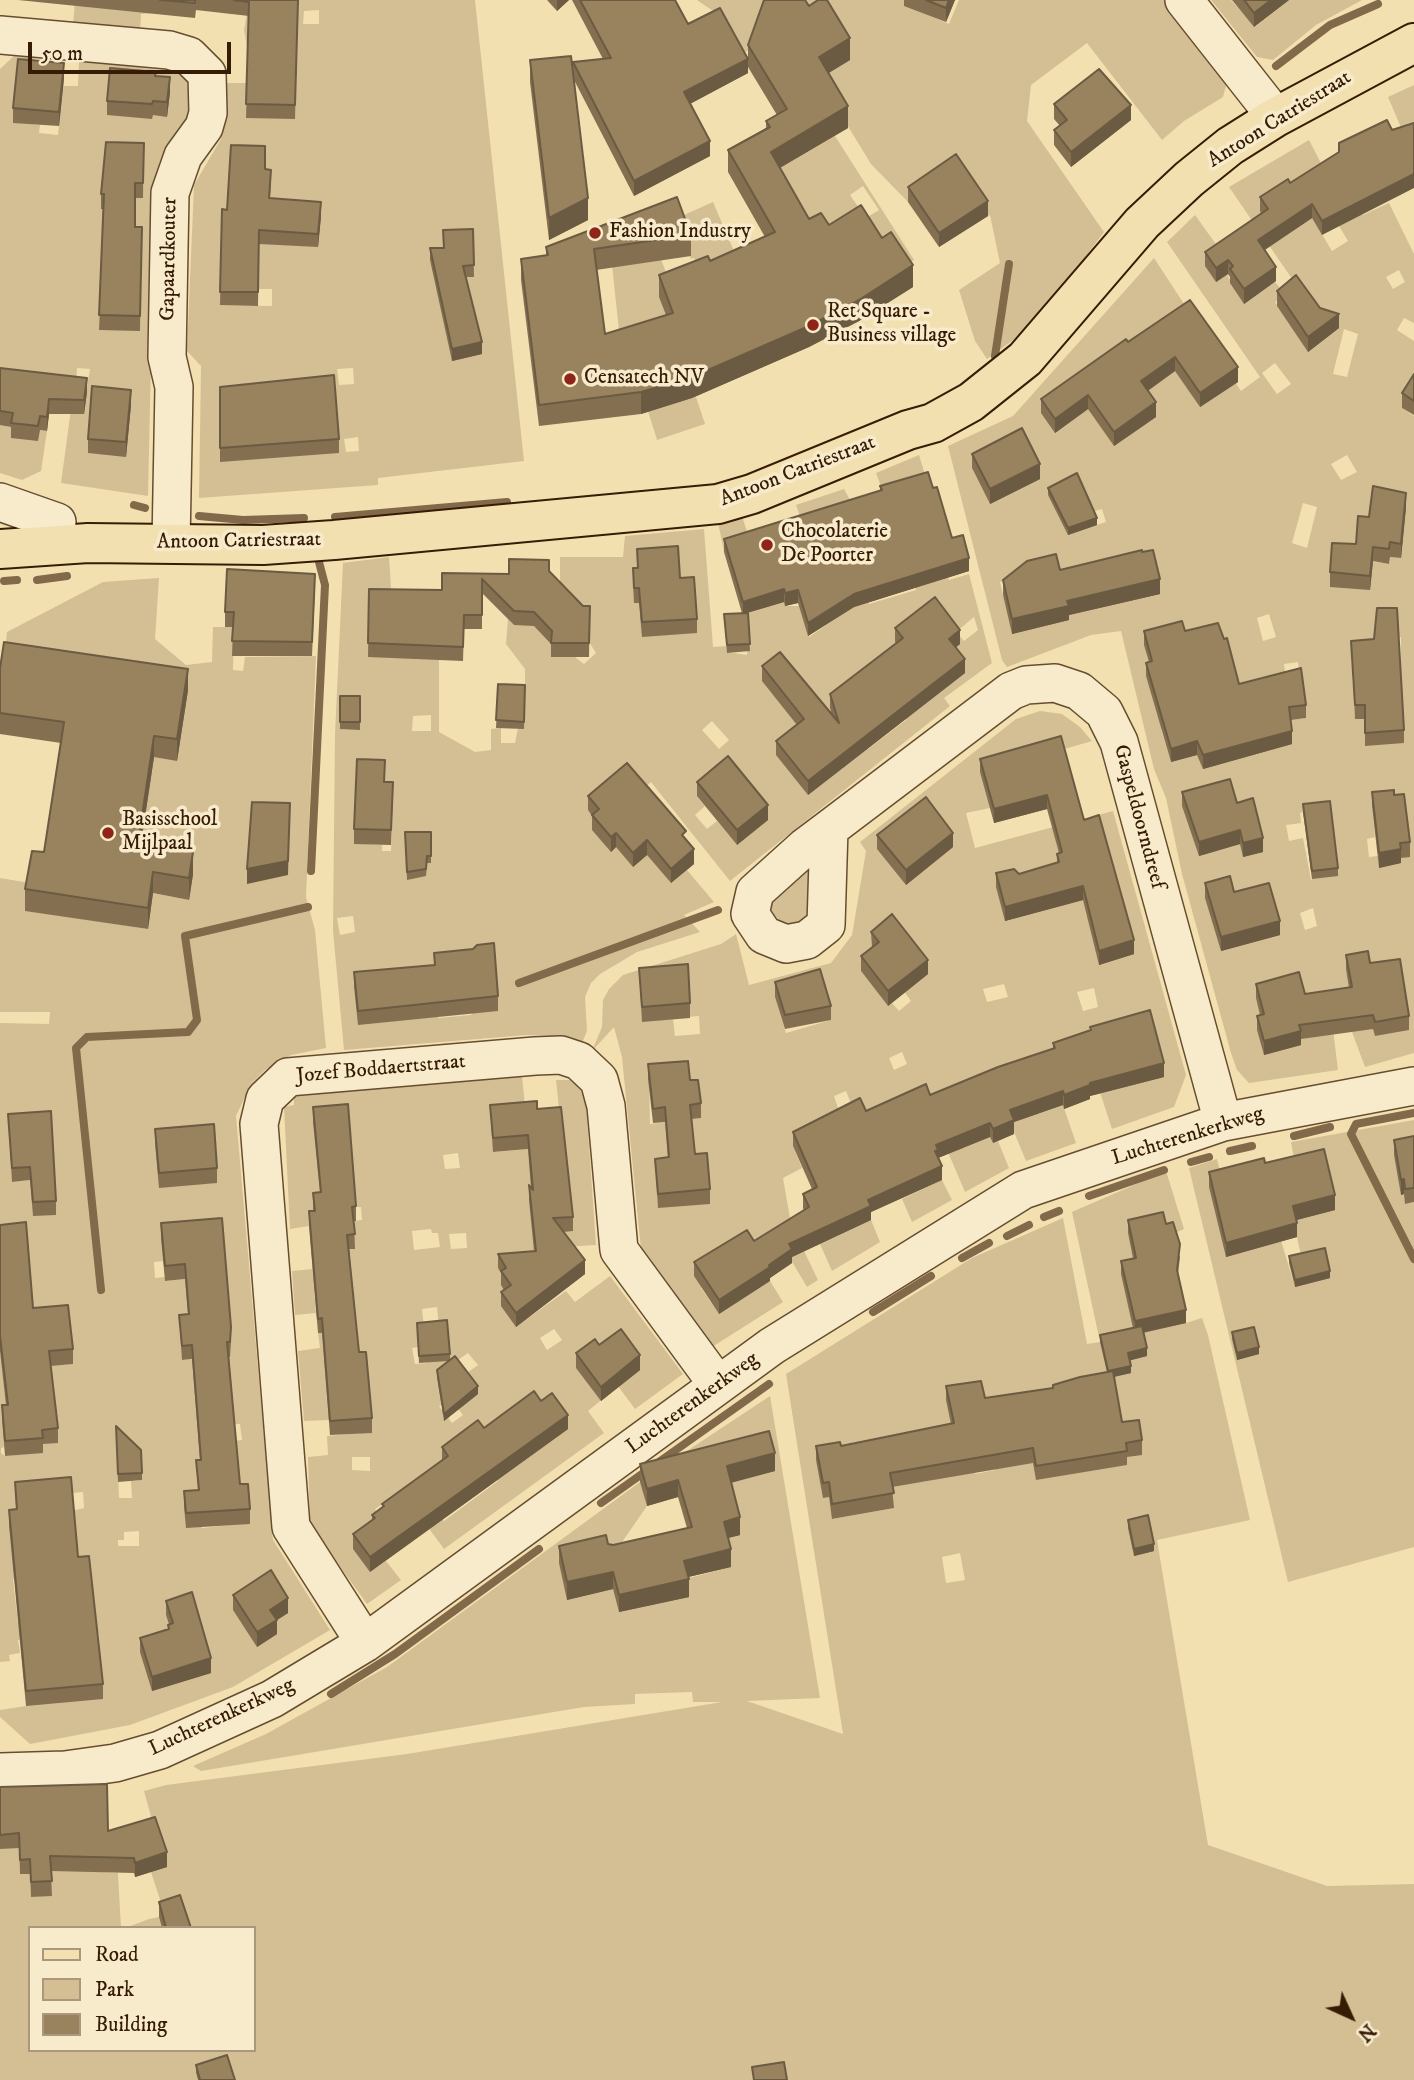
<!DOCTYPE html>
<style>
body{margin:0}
#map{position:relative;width:1414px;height:2080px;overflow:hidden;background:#f3e0b0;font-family:"IM FELL DW Pica",serif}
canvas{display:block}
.legend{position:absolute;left:28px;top:1926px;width:228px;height:126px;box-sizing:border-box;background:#f7ebcc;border:2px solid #aa987c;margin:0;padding:9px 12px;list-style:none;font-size:21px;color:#371c05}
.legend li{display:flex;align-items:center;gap:14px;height:35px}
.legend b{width:35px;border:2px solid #aa987c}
.north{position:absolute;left:1316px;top:1982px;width:70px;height:70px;-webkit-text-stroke:5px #f7ebcc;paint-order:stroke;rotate:135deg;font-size:19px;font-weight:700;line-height:28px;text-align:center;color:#371c05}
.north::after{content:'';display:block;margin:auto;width:24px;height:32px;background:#371c05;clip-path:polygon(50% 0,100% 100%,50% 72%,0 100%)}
.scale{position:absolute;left:28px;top:42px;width:203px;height:32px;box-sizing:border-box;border:4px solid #371c05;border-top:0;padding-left:9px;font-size:21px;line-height:24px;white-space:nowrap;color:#371c05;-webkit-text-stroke:5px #f7ebcc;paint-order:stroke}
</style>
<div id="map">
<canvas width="1414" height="2080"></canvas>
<ul class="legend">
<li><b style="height:9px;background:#f3e0b0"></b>Road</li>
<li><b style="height:19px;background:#d3bf93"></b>Park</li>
<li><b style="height:19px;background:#99825e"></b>Building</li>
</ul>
<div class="north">N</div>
<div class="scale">50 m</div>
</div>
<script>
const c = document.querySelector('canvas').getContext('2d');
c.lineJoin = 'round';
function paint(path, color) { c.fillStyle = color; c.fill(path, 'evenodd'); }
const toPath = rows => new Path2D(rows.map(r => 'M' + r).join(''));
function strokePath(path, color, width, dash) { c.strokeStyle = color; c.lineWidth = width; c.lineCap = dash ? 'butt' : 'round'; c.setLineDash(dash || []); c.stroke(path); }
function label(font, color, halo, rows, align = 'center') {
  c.font = font + ' "IM FELL DW Pica",serif'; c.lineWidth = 7; c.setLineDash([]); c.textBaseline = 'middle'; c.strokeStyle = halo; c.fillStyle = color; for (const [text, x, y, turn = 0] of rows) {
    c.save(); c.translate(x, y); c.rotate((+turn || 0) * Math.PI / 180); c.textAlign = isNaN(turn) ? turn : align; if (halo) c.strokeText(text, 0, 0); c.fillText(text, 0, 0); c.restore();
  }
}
const green = toPath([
 [75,0,155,13,141,14,140,33,73,26],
 [286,0,475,0,524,461,378,478,378,485,199,498,201,366,187,351,194,185,221,139,227,83,247,83,248,51,244,30,247,13],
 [319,10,319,24,303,24,304,11],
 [268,224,259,241,258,289,272,289,272,306,220,305],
 [353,368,354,384,339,385,337,369],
 [358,437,359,451,346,452,344,439],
 [697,0,940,0,933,17,949,24,959,0,1165,0,1228,78,1223,97,1184,121,1162,140,1087,43,1031,85,1027,121,1104,232,1034,325,987,359,975,341,959,290,1000,263,990,215,988,216,955,169,908,202,871,164,819,79,763,43,745,52,728,21],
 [1211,0,1231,0,1255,27,1289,0,1362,0,1316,25,1273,60,1257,57],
 [16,54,36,54,34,75,13,122,40,125,39,133,58,135,63,86,78,86,79,60,176,72,186,78,193,87,193,117,160,162,155,180,148,496,61,483,73,394,5,426,47,431,41,471,22,480,0,473,0,69],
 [106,157,144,158,143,197,135,198,135,210],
 [102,241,142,242,140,330,99,329],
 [77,368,90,369,87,387,76,386],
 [1414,85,1414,158,1388,97],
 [835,136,914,260,901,268,829,247,771,173],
 [863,186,879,210,866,218,850,195],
 [1309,140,1337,194,1349,187,1363,215,1389,203,1414,254,1414,323,1404,318,1397,330,1414,341,1414,388,1402,408,1414,416,1414,1053,1365,1067,1352,1032,1330,1005,1338,1070,1249,1083,1237,1070,1231,1053,1182,874,1166,798,1154,769,1121,631,1091,635,1007,667,1002,660,948,446,1013,416,1154,258,1241,391,1260,377,1167,242,1195,215,1223,254,1217,258,1244,303,1275,282,1286,295,1275,302,1303,343,1325,327,1229,187],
 [1329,209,1348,241,1332,251,1312,218],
 [1399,270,1405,282,1393,289,1386,277],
 [1344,329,1358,334,1347,377,1333,374],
 [1275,363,1291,384,1277,394,1262,373],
 [1141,395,1156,417,1146,424,1143,421],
 [1347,455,1357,472,1341,480,1331,464],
 [988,460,990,504,972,468],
 [1303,503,1317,507,1307,548,1292,543],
 [1102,509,1106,522,1082,530,1091,512],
 [1369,532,1401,558,1390,557,1389,564,1373,561,1369,590,1356,559],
 [1056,568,1012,633,1000,582],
 [1269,614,1276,637,1263,641,1257,618],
 [1401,637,1401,689,1365,746,1365,719,1355,718,1351,655,1376,638],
 [1298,662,1306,718,1291,720,1284,664],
 [1222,712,1200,759,1197,755,1171,762,1161,729],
 [1372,806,1401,863,1379,868,1378,856,1369,857,1367,839,1375,837],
 [1303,812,1312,879,1311,880,1303,838,1289,841,1286,825,1301,823,1300,813],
 [1313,908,1317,926,1305,930,1300,913],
 [713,202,743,272,700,273,694,258,691,259,677,218],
 [650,230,673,291,668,322,621,350,610,246],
 [696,397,705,424,657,440,648,411],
 [919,455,928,485,885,497,876,473],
 [844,489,856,511,804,528,796,505],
 [741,513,751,544,724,552,718,522],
 [704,529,713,647,727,646,727,652,747,655,748,621,745,603,770,606,784,602,786,606,799,606,809,637,841,615,835,595,856,561,869,604,916,590,909,565,940,555,949,580,969,574,992,663,944,698,950,706,730,881,651,782,640,792,588,810,599,824,611,851,616,847,655,847,654,863,671,883,687,870,714,902,684,915,700,932,637,952,600,974,591,983,585,997,587,1031,582,1043,552,1036,527,1035,344,1050,333,931,335,734,343,563,389,557,392,603,439,607,439,732,475,752,491,750,491,729,501,728,501,743,515,743,525,693,525,669,506,644,508,619,514,625,525,625,529,621,584,664,596,653,560,596,560,557,623,557,625,536],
 [974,617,978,630,964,641,956,632],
 [872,676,906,720,868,749,834,705],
 [431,715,431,731,412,731,413,716],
 [712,721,729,740,719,749,702,730],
 [393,796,391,851,382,851,382,845,354,843],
 [697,796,768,820,737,845,717,821,707,829,695,815,705,806],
 [353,916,355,932,340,935,337,918],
 [434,968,472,1013,471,1015,438,1018],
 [159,578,155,639,186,665,212,662,213,627,234,627,233,670,243,671,245,657,316,656,306,897,315,930,326,1048,291,1055,265,1070,251,1084,236,1116,273,1540,330,1630,233,1687,130,1725,30,1744,0,1717,0,1710,26,1706,100,1654,99,1634,18,1640,20,1653,9,1655,10,1661,0,1662,0,1351,3,1370,72,1364,0,1326,0,1023,49,1024,50,1012,0,1012,0,878,30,883,26,910,148,929,153,893,189,900,138,865,148,793,4,663,7,632,103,582],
 [51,1125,56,1195,32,1197,30,1180,12,1182],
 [162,1238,226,1275,166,1281,165,1277,155,1278,154,1262,163,1261],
 [189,1329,230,1357,182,1360],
 [2,1420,43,1452,5,1456,1,1453,1,1448,4,1447],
 [234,1424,240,1424,242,1440,225,1442],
 [118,1472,142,1480,131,1481,132,1498,119,1498],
 [83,1492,84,1508,17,1524,71,1493],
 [199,1504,250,1523,202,1528],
 [139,1531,139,1546,118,1546,118,1540,124,1540,124,1532],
 [89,1571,93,1615,18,1623,13,1579],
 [1040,711,1062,714,1080,727,1092,741,1061,750,990,808,966,813,975,848,1113,811,1186,1075,1174,1107,1112,1129,1085,1046,1038,1114,1063,1105,1076,1143,1026,1161,994,1083,963,1148,990,1137,993,1143,998,1141,1009,1168,965,1192,921,1089,866,1125,852,1106,846,1091,834,1096,839,1111,793,1146,802,1168,783,1178,791,1224,818,1280,807,1287,779,1240,701,1288,719,1314,770,1281,783,1302,712,1347,641,1249,622,1057,614,1027,592,1051,602,1027,603,1000,609,989,623,975,721,944,736,934,749,985,831,963,852,935,866,851,860,842,1016,719],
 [879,956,911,1001,899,1011,892,1003,888,1006,861,971],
 [1004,984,1008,997,987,1002,983,989],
 [1094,988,1098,1007,1083,1011,1077,992],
 [775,997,831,1020,786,1033],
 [699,1016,700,1034,675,1036,673,1019,642,1021],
 [902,1052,907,1064,894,1070,889,1058],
 [649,1079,701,1118,650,1124],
 [819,855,815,924,782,931,767,908,770,896],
 [522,1076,526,1116,495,1152,563,1146,556,1080,570,1080,578,1085,586,1102,596,1245,564,1247,499,1268,506,1282,517,1326,566,1291,575,1302,610,1276,683,1374,635,1409,618,1386,588,1411,604,1433,444,1549,417,1512,387,1501,375,1509,384,1521,370,1572,386,1561,401,1580,367,1604,310,1525,308,1457,328,1455,327,1436,372,1432,325,1369,329,1420,304,1421,298,1351,320,1348,318,1333,356,1330,350,1285,314,1288,316,1313,295,1315,292,1271,313,1269,352,1221,362,1220,361,1207,313,1207,315,1225,290,1229,284,1107,294,1105,294,1096],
 [458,1153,460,1168,445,1169,443,1155],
 [431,1229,432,1233,438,1233,440,1247,414,1250,412,1231],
 [466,1233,467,1248,451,1249,449,1234],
 [437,1307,439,1327,424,1328,422,1309],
 [554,1329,562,1340,547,1350,540,1338],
 [425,1346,427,1363,415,1364,412,1348],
 [468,1353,478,1365,467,1373,458,1360],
 [450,1398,463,1415,452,1423,439,1406],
 [469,1441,498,1481,444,1521,421,1490],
 [352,1457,370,1457,370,1471,352,1470],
 [1414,1120,1414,1192,1406,1204,1414,1202,1414,1547,1288,1582,1189,1168,1217,1159,1223,1184,1279,1234,1295,1287,1302,1260,1283,1174,1296,1170,1291,1142],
 [1166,1171,1184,1229,1166,1237,1186,1323,1202,1318,1208,1335,1250,1520,1157,1540,1208,1845,1327,1886,1414,1884,1414,2080,233,2080,196,2073,198,2080,0,2080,0,1804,18,1838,20,1874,30,1874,31,1897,52,1895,50,1869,118,1873,121,1928,30,1928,30,2050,254,2050,254,1928,186,1928,165,1915,151,1872,155,1831,144,1791,166,1785,407,1754,722,1702,693,1702,692,1692,635,1694,635,1704,584,1707,201,1771,193,1766,266,1734,387,1667,640,1482,770,1396,820,1698,747,1701,843,1734,786,1374,972,1258,1063,1218,1087,1344,1100,1342,1072,1212],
 [981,1395,995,1470,975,1474,974,1469,923,1482],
 [641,1482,728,1488,740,1534,724,1539,731,1567,685,1579,619,1612,613,1589,567,1600,588,1550,622,1542,647,1506],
 [829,1497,893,1508,833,1519],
 [960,1553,965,1580,946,1583,942,1557],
 [942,1180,952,1200,912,1222,902,1199],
 [871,1220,880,1242,832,1271,820,1244],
 [159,1917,162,1928,125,1928,149,1919]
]);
const stream = toPath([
 [1276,66,1330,25,1378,4],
 [995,356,1009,264],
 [134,505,145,508],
 [199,516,243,520,304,518],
 [335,517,507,502],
 [37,580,67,576],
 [4,581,17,580],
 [311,871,325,585,319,562],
 [519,983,718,910],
 [1414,1113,1356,1124,1351,1134,1414,1259],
 [1294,1136,1330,1127],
 [1230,1151,1252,1146],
 [1191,1162,1209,1157],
 [1089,1196,1164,1170],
 [1044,1217,1059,1211],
 [1007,1236,1029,1225],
 [962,1258,989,1243],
 [101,1290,76,1048,87,1037,188,1032,197,1020,185,936,308,907],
 [873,1312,931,1276],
 [601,1503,769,1384],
 [331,1694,395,1654,539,1549]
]);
const minor = toPath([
 [1184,0,1276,117],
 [0,35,169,50,189,56,207,74,208,113,204,127,183,156,170,193,167,357,174,387,171,543],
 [0,502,57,522],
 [829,829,826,925,807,940,786,944,764,935,750,914,755,892,805,847,829,829,1011,691,1026,685,1055,683,1079,691,1104,712,1119,742,1223,1122],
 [365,1643,291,1527,259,1124,265,1099,288,1077,535,1056,561,1055,579,1061,599,1080,606,1106,619,1250,718,1385],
 [0,1772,65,1770,115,1763,160,1750,272,1699,365,1643,772,1346,1023,1190,1223,1122,1414,1086]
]);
const major = toPath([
 [0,549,88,543,263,545,334,540,718,504,752,494,908,430,933,423,971,402,1025,359,1142,223,1189,179,1230,146,1276,117,1414,43]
]);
const wall = toPath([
 [18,0,298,0,295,119,246,118,249,16,196,10,195,18],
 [547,0,569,0,557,11],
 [572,0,675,0,688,24,748,59,748,45,850,60,828,73,848,128,780,168,809,219,829,225,913,287,859,321,809,347,692,398,641,414,539,426,521,280,521,259,546,255,546,247,691,235,691,256,596,270,605,334,666,315,659,297,659,275,710,261,765,237,728,172,728,150,766,128,766,121,777,115,748,67,748,73,690,104,710,156,634,196,573,78,588,220,549,240,530,82,530,60,573,74,573,62,603,59],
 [904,0,955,0,946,22,904,6],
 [1232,0,1289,0,1254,27],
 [156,76,170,92,167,117,153,115,152,119,107,115,107,101],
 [64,78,59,126,13,123,13,108],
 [1054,104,1131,120,1071,167,1054,145,1054,130,1060,126,1054,119],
 [1387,120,1322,235,1312,218,1265,250,1276,281,1244,304,1230,283,1230,277,1228,274,1216,282,1205,266,1205,252,1261,213,1260,211,1260,197,1290,183,1339,152],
 [144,143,143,198,135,198,135,227,142,227,140,331,99,330,103,209,101,209,101,194],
 [265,169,271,183,270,198,321,216,318,247,259,244,258,306,220,305,222,209,227,210],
 [908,187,988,216,939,247,908,202],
 [473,229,474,277,466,277,482,354,452,361,430,260,430,248,444,248],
 [1277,291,1339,328,1308,352,1277,306],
 [1190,300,1238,382,1200,407,1175,371,1148,391,1156,417,1114,446,1088,409,1055,433,1041,413,1041,399],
 [0,368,87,392,84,414,49,414,47,431,40,430,38,441,11,438,11,427,0,425],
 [1414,374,1414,415,1402,408,1402,393],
 [220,387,339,439,339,453,220,462],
 [131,405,126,457,88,453,88,439],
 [972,454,1040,479,990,504,972,468],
 [880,486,933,488,952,538,969,571,854,607,808,636,798,603,785,606,784,602,747,613,748,613,750,651,727,653,724,614,742,613,724,552,724,539,880,491],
 [1048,488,1097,525,1068,535,1048,495],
 [1406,507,1401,558,1390,557,1389,564,1373,561,1370,590,1330,587,1330,572,1356,544,1369,517],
 [637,549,680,578,697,619,697,633,642,637,639,603,634,603,633,583,633,568,637,568],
 [1060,570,1160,594,1069,615,1069,620,1012,634,1003,595,1003,580],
 [549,571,583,606,590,606,589,657,551,657,551,644,534,626,514,625,482,593,482,629,464,629,463,661,368,657,369,589,442,590,509,574],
 [315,588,312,656,232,656,233,627,225,627,225,612],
 [895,628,960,644,956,647,965,673,808,795,776,755,776,741,797,725,762,681,762,666,832,715,830,708,830,694,896,643,895,642],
 [1144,631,1185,631,1239,684,1306,705,1306,718,1291,720,1292,744,1203,769,1197,755,1171,762,1146,676,1146,663,1149,662,1144,645],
 [1351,641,1404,730,1404,743,1365,746,1365,719,1355,719],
 [0,668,188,690,177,761,154,757,141,843,193,874,189,900,153,893,148,929,25,911,25,889,44,852,61,743,0,734],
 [498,684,525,685,524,729,496,728],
 [340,696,360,696,360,730,340,729],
 [1061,736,1084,820,1134,954,1099,965,1083,900,1005,921,996,887,996,873,1019,874,1057,863,1057,854,1059,853,1047,809,994,823,980,772,980,759],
 [384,782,393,796,391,845,354,844,354,829],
 [697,782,768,820,737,845,697,796],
 [1182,792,1237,803,1263,852,1243,857,1240,844,1199,856,1182,806],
 [1372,792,1394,795,1410,842,1410,857,1401,858,1401,863,1379,868,1372,806],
 [588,796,686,840,694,864,671,883,647,855,633,867,616,847,611,852,592,830,592,816,588,810],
 [1303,804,1338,868,1338,876,1312,879,1303,812],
 [405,832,431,832,431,863,427,863,426,876,407,880],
 [877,835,953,847,906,885,877,849],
 [1205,883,1234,892,1280,935,1221,951,1205,898],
 [871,932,928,974,888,1006,861,971,861,956,872,947],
 [434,953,498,996,498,1011,358,1025,354,986,354,972,434,965],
 [1346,955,1370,963,1409,1016,1409,1030,1375,1036,1373,1029,1301,1039,1301,1045,1264,1055,1257,1030,1257,1016,1260,1015,1256,998,1256,984,1305,994,1349,988,1346,969],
 [639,968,690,1003,690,1018,642,1022],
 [775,982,831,1006,831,1020,785,1029,775,997],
 [1090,1027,1164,1077,1090,1096,1090,1099,1064,1109,1063,1105,1014,1122,1014,1134,993,1143,990,1137,938,1158,942,1180,871,1212,871,1220,792,1257,792,1263,770,1278,770,1281,719,1314,694,1276,694,1262,754,1241,804,1211,803,1208,803,1194,812,1189,793,1146,793,1132,866,1111,930,1095,1053,1049,1053,1043,1090,1030],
 [648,1064,690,1080,701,1103,701,1118,692,1119,695,1154,710,1189,710,1204,658,1208,655,1159,668,1158,665,1122,653,1123,648,1079],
 [490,1105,537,1109,573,1217,573,1231,563,1232,585,1274,516,1327,501,1306,501,1292,504,1290,501,1285,501,1273,498,1268,498,1254,534,1251,529,1200,529,1185,531,1188,528,1149,493,1152],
 [313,1107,356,1206,356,1221,354,1221,355,1249,349,1249,359,1352,372,1418,372,1433,330,1435,322,1333,318,1333,309,1226,309,1211,313,1211,313,1193,320,1192,313,1122],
 [8,1114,56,1201,56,1215,33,1216,30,1180,12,1182],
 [155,1129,217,1168,217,1183,159,1188,155,1143],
 [1414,1136,1414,1202,1405,1204,1404,1194,1401,1195,1394,1155,1394,1140],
 [1265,1163,1335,1210,1296,1220,1297,1237,1226,1257,1209,1187,1209,1172],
 [1128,1220,1166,1224,1180,1257,1178,1274,1186,1323,1143,1333,1147,1356,1130,1360,1131,1373,1114,1377,1122,1422,1142,1440,1142,1455,1127,1457,1127,1465,1036,1480,1033,1463,892,1487,894,1508,832,1519,829,1497,823,1498,816,1460,816,1446,841,1446,951,1424,946,1400,946,1386,985,1398,1053,1388,1053,1385,1107,1372,1100,1342,1100,1335,1133,1328,1121,1274,1121,1261,1133,1258,1128,1233],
 [161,1223,231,1342,230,1357,229,1357,240,1484,250,1509,250,1524,186,1528,184,1506,184,1491,198,1490,196,1460,200,1460,192,1359,182,1360,179,1315,188,1314,185,1279,165,1281,161,1238],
 [0,1225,33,1308,73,1349,73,1364,51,1366,58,1428,58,1443,43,1444,43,1453,5,1456,2,1420,2,1405,6,1405,0,1351],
 [1289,1256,1330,1278,1295,1287,1289,1263],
 [417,1323,450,1354,450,1359,478,1394,444,1421,437,1377,437,1370,448,1361,419,1363],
 [1232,1332,1259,1354,1237,1360,1232,1339],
 [599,1345,640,1370,601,1401,576,1368,576,1353],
 [541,1401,568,1429,370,1572,353,1549,353,1534,372,1520,372,1515,382,1508,382,1504,442,1461,442,1447],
 [116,1426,142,1473,142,1480,118,1482],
 [640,1464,775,1471,731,1482,740,1535,728,1538,731,1567,688,1577,689,1597,619,1612,613,1589,567,1600,559,1563,559,1546,613,1545,687,1528,678,1497,647,1506,640,1482],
 [15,1482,103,1684,103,1699,26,1706,9,1525,9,1510,16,1510],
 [1128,1520,1154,1551,1134,1556,1128,1528],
 [233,1595,288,1613,277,1620,277,1634,257,1647,233,1610],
 [166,1601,211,1673,152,1691,140,1652,140,1638,168,1629,169,1624,166,1615],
 [0,1787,108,1831,167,1867,135,1877,134,1873,51,1871,52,1896,31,1897,30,1874,20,1874,19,1848,0,1849],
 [159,1902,191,1928,162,1928,159,1917],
 [196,2065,235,2080,198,2080,196,2073]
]);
const shadedWall = toPath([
 [557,0,569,0,557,11],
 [949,0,955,0,946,22,946,8],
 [1271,0,1289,0,1254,27,1254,13],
 [850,38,850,60,819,79,819,57],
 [748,59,748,73,684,107,684,92],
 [64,63,64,78,59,126,59,112],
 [170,77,170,92,167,117,167,102],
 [1131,105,1131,120,1071,167,1071,152],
 [848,106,848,128,771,173,771,152],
 [710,141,710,156,634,196,634,181],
 [1414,174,1414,188,1322,235,1322,221],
 [588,198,588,220,549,240,549,218],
 [988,201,988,216,939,247,939,233],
 [321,202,321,216,318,247,318,234],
 [1312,204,1312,218,1258,254,1258,240],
 [1228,260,1228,274,1216,282,1216,268],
 [913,265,913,287,859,321,809,347,692,398,641,414,641,392],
 [1276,267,1276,281,1244,304,1244,289],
 [1339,314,1339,328,1308,352,1308,337],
 [482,342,482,354,452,361,452,349],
 [1175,357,1175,371,1141,395,1141,381],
 [1238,367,1238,382,1200,407,1200,393],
 [87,378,87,392,84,414,84,400],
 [131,390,131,405,126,457,126,442],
 [1088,395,1088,409,1055,433,1055,419],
 [49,399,49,414,47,431,47,417],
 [1156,402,1156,417,1114,446,1114,432],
 [1040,464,1040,479,990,504,990,489],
 [1406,493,1406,507,1401,558,1401,544],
 [1097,518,1097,525,1068,535,1068,528],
 [1373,547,1373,561,1370,590,1370,576],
 [969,558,969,571,854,607,808,636,808,623,854,594],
 [1160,579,1160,594,1069,615,1069,620,1012,634,1012,619,1067,601],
 [784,589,784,602,743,614,743,602],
 [798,590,798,603,785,606,785,593],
 [960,630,960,644,949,653,949,639],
 [965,659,965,673,808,795,808,781],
 [188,669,188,690,177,761,177,739],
 [1292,731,1292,744,1203,769,1203,755],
 [154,736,154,757,138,864,138,843],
 [1197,741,1197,755,1171,762,1171,749],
 [1047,795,1047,809,994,823,994,809],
 [290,803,288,875,247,884,247,869],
 [768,805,768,820,737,845,737,830],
 [1240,830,1240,844,1199,856,1199,842],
 [616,833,616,847,611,852,611,837],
 [953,833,953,847,906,885,906,870],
 [1263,838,1263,852,1243,857,1243,843],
 [647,840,647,855,633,867,633,853],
 [694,849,694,864,671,883,671,869],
 [1401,849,1401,863,1379,868,1379,853],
 [193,852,193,874,189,900,189,878],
 [153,872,153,893,148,929,148,908],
 [1083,886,1083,900,1005,921,1005,907],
 [1280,921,1280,935,1221,951,1221,937],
 [1134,940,1134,954,1099,965,1099,951],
 [928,960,928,974,888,1006,888,991],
 [1301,1031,1301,1045,1264,1055,1264,1041],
 [1164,1063,1164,1077,1090,1096,1090,1099,1064,1109,1064,1095,1090,1083],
 [1063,1091,1063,1105,1014,1122,1014,1134,993,1143,993,1129,1010,1110],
 [990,1123,990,1137,938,1158,935,1151,936,1145],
 [942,1166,942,1180,871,1212,871,1220,792,1257,792,1263,770,1278,770,1281,719,1314,719,1300,769,1265,789,1244,868,1200],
 [1404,1179,1404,1194,1401,1195,1401,1180],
 [1335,1195,1335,1210,1293,1221,1293,1206],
 [1297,1223,1297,1237,1226,1257,1226,1243],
 [585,1260,585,1274,516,1327,516,1313],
 [1330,1271,1330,1278,1295,1287,1295,1280],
 [1186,1310,1186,1323,1135,1334,1135,1321],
 [1259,1347,1259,1354,1237,1360,1237,1353],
 [1147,1348,1147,1356,1128,1361,1128,1353],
 [640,1355,640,1370,601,1401,601,1387],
 [1131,1366,1131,1373,1108,1378,1108,1371],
 [478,1386,478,1394,444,1421,444,1414],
 [568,1415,568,1429,370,1572,370,1557],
 [775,1453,775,1471,727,1484,727,1466],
 [678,1480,678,1497,647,1506,647,1489],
 [740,1517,740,1535,724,1539,724,1522],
 [1154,1544,1154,1551,1134,1556,1134,1549],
 [731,1549,731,1567,684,1578,684,1561],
 [613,1572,613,1589,567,1600,567,1582],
 [689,1579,689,1597,619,1612,619,1595],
 [288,1598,288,1613,277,1620,277,1634,257,1647,257,1632,270,1610],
 [211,1658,211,1673,152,1691,152,1677],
 [167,1852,167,1867,135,1877,135,1863]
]);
const building = toPath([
 [160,0,195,0,195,3,160,0],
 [234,0,298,0,295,105,246,104,249,2,234,0],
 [580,0,675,0,688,24,720,8,748,59,684,92,710,141,634,181,573,62,611,58,580,0],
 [764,0,805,0,809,6,818,0,827,0,850,38,819,57,848,106,771,152,809,219,821,213,829,225,861,205,882,238,891,232,913,265,859,300,809,326,692,377,641,392,539,405,521,259,548,255,546,247,677,197,691,235,594,249,605,334,673,313,659,275,708,256,710,261,775,232,728,150,770,127,766,121,787,109,748,45,764,0],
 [926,0,949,0,946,8,926,0],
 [1244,0,1271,0,1254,13,1244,0],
 [571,56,588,198,549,218,530,60,571,56],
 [18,59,64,63,59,112,13,108,18,59],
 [110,68,156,72,155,76,170,77,167,102,153,101,152,104,107,101,110,68],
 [1099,69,1131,105,1071,152,1054,130,1067,120,1054,104,1099,69],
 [1387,120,1392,130,1414,123,1414,174,1322,221,1312,204,1258,240,1276,267,1244,289,1230,269,1233,266,1228,260,1216,268,1205,252,1268,209,1260,197,1288,179,1290,183,1339,152,1339,143,1387,120],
 [106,142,144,143,143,183,135,183,135,227,142,227,140,316,99,315,104,194,101,194,106,142],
 [231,145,265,146,265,169,271,170,269,198,321,202,318,234,259,230,258,292,220,292,222,209,227,210,231,145],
 [956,154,988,201,939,233,908,187,956,154],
 [473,229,474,265,463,266,482,342,452,349,430,248,444,248,443,230,473,229],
 [1296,275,1320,308,1339,314,1308,337,1277,291,1296,275],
 [1190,300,1238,367,1200,393,1175,357,1141,381,1156,402,1114,432,1088,395,1055,419,1041,399,1126,339,1128,342,1190,300],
 [0,368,87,378,84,400,49,399,47,417,40,416,38,426,11,423,13,413,0,411,0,368],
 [1414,374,1414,401,1402,393,1414,374],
 [334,375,339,439,220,448,220,387,334,375],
 [92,386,131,390,126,442,88,439,92,386],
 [1022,428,1040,464,990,489,972,454,1022,428],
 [928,472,933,488,937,487,952,538,963,535,969,558,854,594,808,623,798,590,785,593,784,589,743,602,724,539,882,490,880,486,928,472],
 [1077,473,1097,518,1068,528,1048,488,1077,473],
 [1373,486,1406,493,1401,544,1390,542,1389,549,1373,547,1370,576,1330,572,1332,543,1356,544,1358,516,1369,517,1373,486],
 [678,546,680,578,694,577,697,619,642,622,639,588,634,588,633,568,638,568,637,549,678,546],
 [1142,550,1142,552,1153,550,1160,579,1067,601,1069,606,1012,619,1003,580,1027,561,1056,554,1060,570,1142,550],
 [509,559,549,560,549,571,583,606,590,606,589,643,551,643,552,631,534,612,514,611,482,579,482,615,464,615,463,647,368,643,369,589,442,590,442,573,509,574,509,559],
 [227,569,315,574,312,642,232,641,234,612,225,612,227,569],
 [935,597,960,630,949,639,965,659,808,781,776,741,804,719,762,666,780,652,839,723,830,694,903,638,895,628,935,597],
 [1377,608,1397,608,1404,730,1365,733,1365,705,1355,705,1351,641,1374,639,1377,608],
 [748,613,750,644,727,645,724,614,748,613],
 [1182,621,1185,631,1218,623,1224,639,1227,638,1239,684,1301,668,1306,705,1289,707,1292,731,1203,755,1197,741,1171,749,1146,663,1152,661,1144,631,1182,621],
 [4,642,188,669,177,739,154,736,138,843,193,852,189,878,153,872,148,908,25,889,32,851,44,852,64,722,0,713,0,668,4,642],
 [498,684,525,685,524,722,496,720,498,684],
 [340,696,360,696,360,722,340,722,340,696],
 [1061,736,1084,820,1099,815,1134,940,1099,951,1083,886,1005,907,996,873,1014,869,1019,874,1059,862,1057,854,1062,852,1047,795,994,809,980,759,1061,736],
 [728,756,768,805,737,830,697,782,728,756],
 [357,759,385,760,384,782,393,782,391,830,354,829,357,759],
 [627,763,686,831,682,835,694,849,671,869,647,840,633,853,616,833,611,837,592,815,599,809,588,796,627,763],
 [1230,779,1237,803,1253,798,1263,838,1243,843,1240,830,1199,842,1182,792,1230,779],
 [1394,790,1394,795,1404,794,1410,842,1400,843,1401,849,1379,853,1372,792,1394,790],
 [926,797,953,833,906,870,877,835,926,797],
 [1330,801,1338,868,1312,871,1303,804,1330,801],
 [252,802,290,803,288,861,247,869,252,802],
 [405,832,431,832,431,856,427,856,426,869,407,872,405,832],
 [1230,876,1234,892,1269,883,1280,921,1221,937,1205,883,1230,876],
 [892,914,928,960,888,991,861,956,879,942,871,932,892,914],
 [494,943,498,996,358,1011,354,972,435,965,434,953,473,949,477,945,494,943],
 [1368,951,1370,963,1400,959,1409,1016,1375,1022,1373,1015,1299,1025,1301,1031,1264,1041,1257,1016,1264,1014,1256,984,1299,972,1305,994,1352,987,1346,955,1368,951],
 [688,964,690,1003,642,1007,639,968,688,964],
 [820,969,831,1006,785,1015,775,982,820,969],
 [1150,1010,1164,1063,1090,1083,1090,1085,1064,1095,1063,1091,1010,1110,1014,1120,993,1129,990,1123,936,1145,938,1150,935,1151,942,1166,868,1200,871,1206,789,1244,792,1249,769,1265,770,1267,719,1300,694,1262,747,1230,754,1241,809,1207,803,1194,817,1187,793,1132,860,1098,866,1111,926,1084,930,1095,998,1067,1055,1048,1053,1043,1091,1030,1090,1027,1150,1010],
 [688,1061,690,1080,698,1080,701,1103,690,1105,695,1154,707,1153,710,1189,658,1194,655,1159,669,1157,665,1107,653,1109,648,1064,688,1061],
 [537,1101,537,1109,561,1107,573,1217,553,1218,585,1260,516,1313,501,1292,511,1285,501,1271,506,1268,498,1254,536,1251,529,1185,533,1190,528,1135,493,1138,490,1105,537,1101],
 [348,1104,356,1206,352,1207,355,1234,347,1235,359,1352,366,1352,372,1418,330,1421,322,1318,318,1319,309,1211,315,1211,313,1193,321,1192,313,1107,348,1104],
 [51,1111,56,1201,33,1202,30,1167,12,1168,8,1114,51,1111],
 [214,1124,217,1168,159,1173,155,1129,214,1124],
 [1414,1136,1414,1188,1405,1189,1404,1179,1401,1180,1394,1140,1414,1136],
 [1324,1149,1335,1195,1293,1206,1297,1223,1226,1243,1209,1172,1264,1158,1265,1163,1324,1149],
 [1163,1212,1166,1224,1173,1222,1180,1244,1177,1270,1186,1310,1135,1321,1121,1261,1136,1258,1128,1220,1163,1212],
 [222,1218,231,1327,230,1342,227,1342,240,1484,248,1484,250,1509,186,1513,184,1491,199,1490,196,1460,201,1460,192,1345,182,1346,179,1315,189,1314,185,1264,165,1266,161,1223,222,1218],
 [26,1222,33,1308,68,1305,73,1349,49,1351,58,1428,42,1430,43,1438,5,1441,2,1405,8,1405,0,1336,0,1225,26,1222],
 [1325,1248,1330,1271,1295,1280,1289,1256,1325,1248],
 [447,1320,450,1354,419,1356,417,1323,447,1320],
 [1142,1326,1147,1348,1128,1353,1131,1366,1108,1371,1100,1335,1142,1326],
 [1254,1327,1259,1347,1237,1353,1232,1332,1254,1327],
 [621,1329,640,1355,601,1387,576,1353,595,1339,599,1345,621,1329],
 [455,1356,478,1386,444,1414,437,1370,455,1356],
 [1113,1371,1122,1422,1139,1420,1142,1440,1126,1443,1127,1451,1036,1466,1033,1448,890,1473,894,1493,832,1504,829,1482,823,1483,816,1446,840,1442,841,1446,954,1423,946,1386,981,1381,985,1398,1053,1388,1053,1385,1080,1377,1113,1371],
 [534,1391,541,1401,552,1393,568,1415,370,1557,353,1534,375,1518,372,1515,384,1506,382,1504,448,1456,442,1447,478,1420,484,1428,534,1391],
 [116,1426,141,1450,142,1473,118,1474,116,1426],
 [769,1431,775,1453,727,1466,740,1517,724,1522,731,1549,684,1561,689,1579,619,1595,613,1572,567,1582,559,1546,606,1535,608,1544,613,1545,692,1527,678,1480,647,1489,640,1464,769,1431],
 [71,1477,78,1557,89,1556,103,1684,26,1691,9,1510,17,1509,15,1482,71,1477],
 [1148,1515,1154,1544,1134,1549,1128,1520,1148,1515],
 [271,1570,288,1598,270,1610,277,1620,257,1632,233,1595,271,1570],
 [192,1592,211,1658,152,1677,140,1638,169,1629,168,1625,173,1623,166,1601,192,1592],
 [107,1784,108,1831,155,1817,167,1852,135,1863,134,1858,50,1856,52,1881,31,1882,30,1859,20,1860,19,1833,0,1835,0,1787,107,1784],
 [180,1895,191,1928,166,1928,159,1902,180,1895],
 [227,2055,235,2080,200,2080,196,2065,227,2055],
 [784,2062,787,2080,754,2080,752,2067,784,2062]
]);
const markers = [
 [595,233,7,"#8f2418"],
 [813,325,7,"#8f2418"],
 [570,379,7,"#8f2418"],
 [767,545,7,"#8f2418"],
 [108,833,7,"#8f2418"]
];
const streetNames = [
 ["Antoon Catriestraat",1280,120,-32],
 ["Gapaardkouter",170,259,-89],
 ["Antoon Catriestraat",798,472,-21],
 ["Antoon Catriestraat",239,542,-1],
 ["Gaspeldoorndreef",1138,817,75],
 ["Jozef Boddaertstraat",381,1070,-5],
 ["Luchterenkerkweg",1188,1137,-17],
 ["Luchterenkerkweg",693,1404,-36],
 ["Luchterenkerkweg",222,1718,-25]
];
const poiNames = [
 ["Fashion Industry",609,233],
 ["Ret Square -",827,313],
 ["Business village",827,337],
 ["Censatech NV",584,379],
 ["Chocolaterie",781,533],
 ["De Poorter",781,557],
 ["Basisschool",122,821],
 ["Mijlpaal",122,845]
];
paint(green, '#d3bf93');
strokePath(stream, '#816949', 8);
strokePath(minor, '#664d30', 40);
strokePath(major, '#371c05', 42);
strokePath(minor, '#f7ebcc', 37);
strokePath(major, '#f3e0b0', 38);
paint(wall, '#847051');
paint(shadedWall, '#6b5b42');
paint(building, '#99825e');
strokePath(building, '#6b5b42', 2);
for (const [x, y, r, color] of markers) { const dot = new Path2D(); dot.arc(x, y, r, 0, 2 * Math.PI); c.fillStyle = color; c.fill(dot); strokePath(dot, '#f7ebcc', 2.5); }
label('21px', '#371c05', '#f7ebcc', streetNames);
label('21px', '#371c05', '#f7ebcc', poiNames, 'left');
</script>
